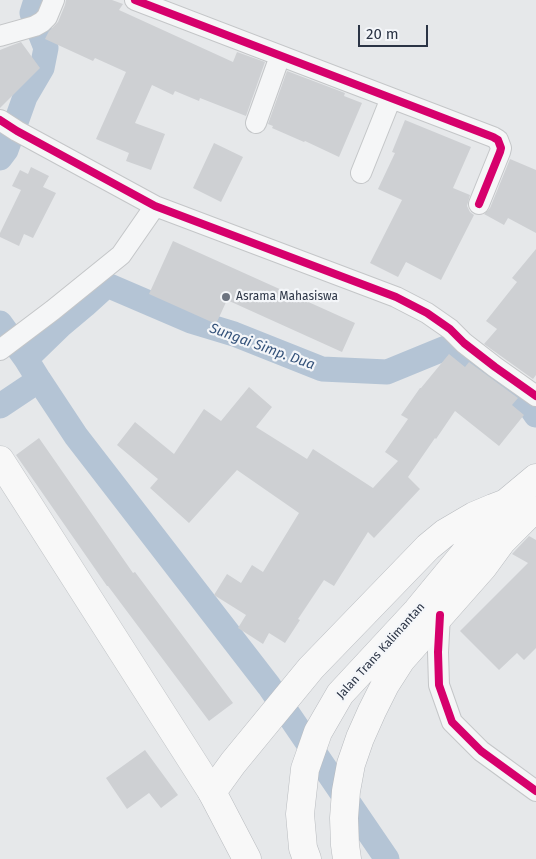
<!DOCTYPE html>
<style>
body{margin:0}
#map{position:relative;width:536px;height:859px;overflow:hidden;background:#e6e8ea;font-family:"Fira Sans",sans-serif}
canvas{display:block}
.scale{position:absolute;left:358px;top:25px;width:70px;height:22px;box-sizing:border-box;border:2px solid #2b3445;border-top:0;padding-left:6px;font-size:15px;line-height:18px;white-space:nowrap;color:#2b3445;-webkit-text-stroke:4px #f4f6f9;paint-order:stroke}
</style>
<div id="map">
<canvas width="536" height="859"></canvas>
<div class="scale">20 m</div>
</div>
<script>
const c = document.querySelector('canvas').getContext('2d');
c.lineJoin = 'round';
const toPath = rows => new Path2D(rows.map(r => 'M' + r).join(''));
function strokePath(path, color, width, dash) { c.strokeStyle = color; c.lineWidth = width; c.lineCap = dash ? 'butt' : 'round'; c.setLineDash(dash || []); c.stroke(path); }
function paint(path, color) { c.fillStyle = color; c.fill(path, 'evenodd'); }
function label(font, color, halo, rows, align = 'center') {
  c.font = font + ' "Fira Sans",sans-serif'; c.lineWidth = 4.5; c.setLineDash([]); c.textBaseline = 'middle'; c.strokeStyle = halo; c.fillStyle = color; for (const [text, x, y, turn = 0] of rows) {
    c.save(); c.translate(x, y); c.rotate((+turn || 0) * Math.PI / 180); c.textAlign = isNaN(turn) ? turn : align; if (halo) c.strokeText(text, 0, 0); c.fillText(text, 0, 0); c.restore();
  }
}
const canal = toPath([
 [0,158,6,150,25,97,42,68,46,48,32,13,36,0],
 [0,323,26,359,39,380,76,436,269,686,387,859],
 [26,359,60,326,85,305,107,285,191,321,234,334,322,369,387,372,448,347,529,405,536,415],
 [0,406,39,380]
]);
const building = toPath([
 [66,0,112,0,123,4,119,10,233,62,237,52,265,62,246,116,200,98,199,101,175,91,173,95,152,85,135,123,165,134,151,170,126,161,129,153,96,139,126,72,95,58,93,61,45,39,49,31,58,22,65,5],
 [21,42,40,68,0,108,0,50,10,46],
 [287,71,345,93,344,96,362,103,339,157,305,141,304,142,272,128,273,126,268,124],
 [405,120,471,147,453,188,470,195,467,206,470,212,474,215,441,280,406,262,398,277,370,263,402,200,378,189,395,153,392,152],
 [214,143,243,157,221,202,193,188],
 [510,159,536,170,536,233,508,218,504,225,484,214,490,208],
 [31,167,49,176,43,187,56,193,33,238,24,234,19,246,0,237,0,233,21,190,12,186,20,170,28,174],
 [173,241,355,323,342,352,227,300,216,324,149,294],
 [536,249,536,375,533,379,484,344,497,329,486,321,517,282,512,278],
 [449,354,465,367,469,362,518,398,512,405,524,415,499,446,455,411,436,439,435,438,408,477,420,489,374,538,368,532,334,586,324,580,298,619,300,620,285,643,269,633,263,644,238,628,246,615,214,595,227,574,241,583,252,565,263,572,299,513,237,470,189,523,150,488,158,479,117,445,135,422,174,454,204,409,221,421,249,387,272,407,256,427,307,459,313,449,373,488,398,461,385,452,408,419,401,415,420,388,421,388],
 [39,438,133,573,135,572,233,703,209,721,108,586,107,586,16,455],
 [529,536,536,540,536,648,524,660,517,653,499,670,460,631,528,563,512,554],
 [145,750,178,795,161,808,149,793,127,809,106,778]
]);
const street = toPath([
 [135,0,493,137,498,140,501,148,500,152,479,204],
 [0,36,35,26,42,22,47,17,54,0],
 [0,120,17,131,155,206,396,297,427,313,450,329,464,343,495,367,536,396],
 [256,123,280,56],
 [361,173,391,98],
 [0,350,53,310,121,255,155,206],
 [440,615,438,652,439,685,452,722,481,751,536,791]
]);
const primary = toPath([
 [0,460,212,792]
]);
const highway = toPath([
 [247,859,212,792,233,763,311,668,428,547,445,533,474,516,493,508,506,503],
 [307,859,303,848,300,814,305,769,318,732,340,694,417,611,506,503,536,478],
 [347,859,345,845,344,818,346,791,351,764,360,738,372,711,385,685,401,660,483,567,502,541,536,507]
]);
const cycleway = toPath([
 [135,0,493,137,498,140,501,148,500,152,479,204],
 [0,120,17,131,155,206,396,297,427,313,450,329,464,343,495,367,536,396],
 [440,615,438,652,439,685,452,722,481,751,536,791]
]);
const markers = [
 [226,297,5,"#6c737f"]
];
const poiNames = [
 ["Asrama Mahasiswa",236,297]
];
const streetNames = [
 ["Jalan Trans Kalimantan",381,651,-48]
];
const waterNames = [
 ["Sungai Simp. Dua",262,347,20]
];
strokePath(canal, '#b4c4d5', 25);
paint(building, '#ced0d3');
strokePath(street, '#c4c6c8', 22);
strokePath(primary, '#c2c5c8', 29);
strokePath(highway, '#b8bbbf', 29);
strokePath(street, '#f5f6f7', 20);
strokePath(primary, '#f8f8f8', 28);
strokePath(highway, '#f8f8f8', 28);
strokePath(cycleway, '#d6006c', 8);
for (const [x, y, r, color] of markers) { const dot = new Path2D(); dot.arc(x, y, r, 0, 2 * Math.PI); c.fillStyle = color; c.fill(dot); strokePath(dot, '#f4f6f9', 2); }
label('12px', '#2b3445', '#f4f6f9', poiNames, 'left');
label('12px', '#2b3445', '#f4f6f9', streetNames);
label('italic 14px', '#34527a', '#f4f6f9', waterNames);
</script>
